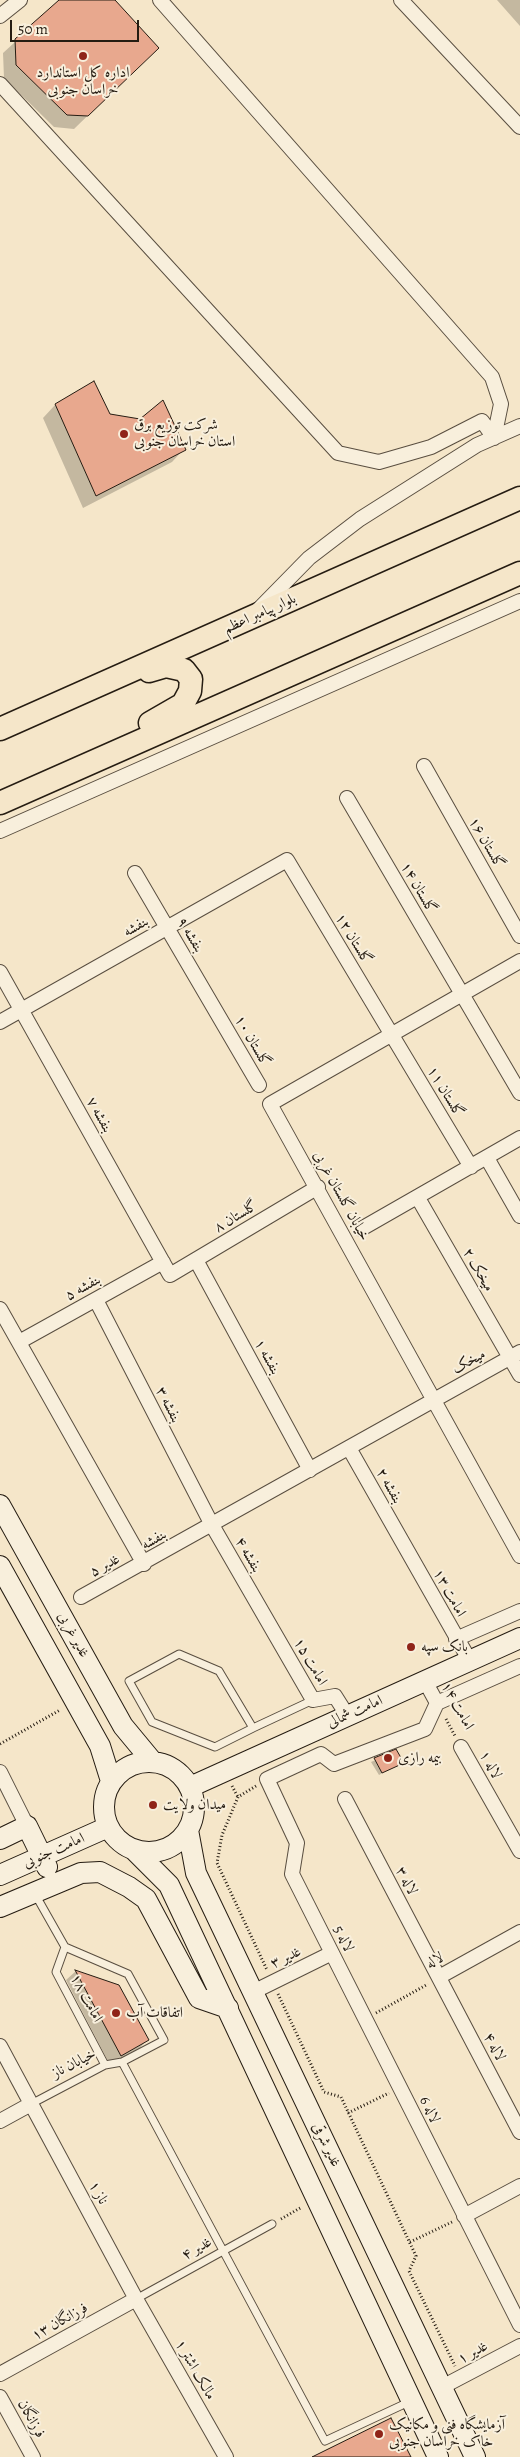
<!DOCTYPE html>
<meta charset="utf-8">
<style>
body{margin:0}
#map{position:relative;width:520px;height:2457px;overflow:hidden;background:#f5e6c9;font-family:Alegreya,serif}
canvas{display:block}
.scale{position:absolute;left:10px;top:20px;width:129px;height:22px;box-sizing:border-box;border:2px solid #251c12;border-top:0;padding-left:6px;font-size:15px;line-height:18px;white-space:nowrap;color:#251c12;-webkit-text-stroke:4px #f8efdc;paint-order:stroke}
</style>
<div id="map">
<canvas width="520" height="2457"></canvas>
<div class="scale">50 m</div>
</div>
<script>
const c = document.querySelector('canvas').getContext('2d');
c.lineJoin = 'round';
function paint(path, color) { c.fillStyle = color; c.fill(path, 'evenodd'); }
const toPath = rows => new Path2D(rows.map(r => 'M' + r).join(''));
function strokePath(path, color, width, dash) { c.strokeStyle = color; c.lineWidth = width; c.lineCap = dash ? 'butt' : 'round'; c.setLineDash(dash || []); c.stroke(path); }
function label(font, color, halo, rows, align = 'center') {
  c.font = font + ' Alegreya,Amiri,serif'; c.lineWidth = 4; c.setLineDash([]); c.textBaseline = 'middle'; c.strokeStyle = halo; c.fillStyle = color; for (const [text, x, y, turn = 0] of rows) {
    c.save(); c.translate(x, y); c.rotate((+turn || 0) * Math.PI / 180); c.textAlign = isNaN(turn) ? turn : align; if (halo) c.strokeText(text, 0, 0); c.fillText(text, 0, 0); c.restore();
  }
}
const shadow = toPath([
 [61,0,113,0,157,48,74,129,54,127,4,78,3,53],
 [497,0,520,0,520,26],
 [93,383,109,416,184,449,172,462,83,508,43,418,55,405],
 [396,1751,402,1762,379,1775,371,1762],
 [76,1971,147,2040,138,2050,110,2065,66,1980]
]);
const building = toPath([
 [59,0,115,0,159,48,88,116,67,115,16,65,15,39,59,0],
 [94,381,110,414,140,419,163,400,186,450,96,496,55,404,94,381],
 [396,1749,404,1763,382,1773,374,1758,396,1749],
 [75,1970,119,1985,149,2040,121,2056,75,1970],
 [391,2418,411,2457,312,2457,391,2418]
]);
const path = toPath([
 [446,1719,455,1736],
 [0,1744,60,1710],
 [232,1786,238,1797],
 [256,1786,238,1797,222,1835,217,1863,267,1970],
 [278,1994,324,2092,341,2097,416,2256,409,2271,455,2366],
 [376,2013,428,1984],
 [348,2113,389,2093],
 [281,2219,302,2207],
 [410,2242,452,2222]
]);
const lane = toPath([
 [253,1728,215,1747,152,1722,129,1681,179,1654,219,1671,253,1728,313,1700],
 [35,1894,65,1947,56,1972,105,2065],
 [122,2062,325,2441,411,2401],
 [31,2104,105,2065,122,2062,164,2040,128,1974,65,1947],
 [136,2299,272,2224]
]);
const street = toPath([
 [160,0,492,377,501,404,494,438],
 [401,0,520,127],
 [0,16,20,0],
 [0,84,338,453,379,462,431,447,482,421,494,438],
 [258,610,309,558,360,519,477,445,520,426],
 [424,766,520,936],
 [347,798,520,1093],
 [0,831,520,601],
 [135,873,259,1085],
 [520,961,270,1104,520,1556],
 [0,972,170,1275,318,1187],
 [0,1022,287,860,471,1167],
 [487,1158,520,1216],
 [418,1198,520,1375],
 [361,1229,520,1138],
 [196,1260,310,1470],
 [96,1300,212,1525,313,1700,335,1696,347,1715],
 [0,1309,144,1564],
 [19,1342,163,1262],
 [349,1448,470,1661],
 [81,1597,520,1352],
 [456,1639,520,1611],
 [520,1666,437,1703,425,1729,334,1764,321,1754,267,1779,297,1843,292,1874,520,2325],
 [425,1681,437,1703],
 [461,1747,520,1851],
 [0,1772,27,1826],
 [345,1799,520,2132],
 [439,1977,520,1932],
 [253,1992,332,1953],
 [0,2046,136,2299,226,2457],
 [0,2121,31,2104],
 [464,2216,520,2186],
 [0,2374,136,2299],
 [442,2387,520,2346],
 [0,2397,33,2457]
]);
const secondary = toPath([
 [0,1505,123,1726,152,1761],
 [0,1566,100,1746,111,1781],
 '104 1807a45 45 0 1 1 90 0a45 45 0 1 1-90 0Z',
 [190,1787,520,1638],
 [188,1830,196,1873,475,2457],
 [0,1839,27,1826,47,1867],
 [134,1850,169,1885,438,2457],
 [0,1875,108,1827],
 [0,1907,81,1873,100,1872,129,1887,146,1899,199,1998,228,2008]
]);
const primary = toPath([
 [149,671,166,666,184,670,191,679,190,691,183,704,150,723],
 [0,729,520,498],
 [0,803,520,573]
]);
const markers = [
 [83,56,5,"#8f2418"],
 [124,434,5,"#8f2418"],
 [411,1647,5,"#8f2418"],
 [388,1758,5,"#8f2418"],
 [153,1805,5,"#8f2418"],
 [116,2013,5,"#8f2418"],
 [379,2434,5,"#8f2418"]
];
const poiNames = [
 ["اداره کل استاندارد",83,73,"center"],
 ["خراسان جنوبی",83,90,"center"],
 ["شرکت توزیع برق",134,425],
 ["استان خراسان جنوبی",134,442],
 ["بانک سپه",421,1647],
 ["بیمه رازی",398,1758],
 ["میدان ولایت",163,1805],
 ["اتفاقات آب",126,2013],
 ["آزمایشگاه فنی و مکانیک",389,2425],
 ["خاک خراسان جنوبی",389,2442]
];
const streetNames = [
 ["بلوار پیامبر اعظم",260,614,-24],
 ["گلستان ۱۶",486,843,60],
 ["گلستان ۱۴",418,888,60],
 ["بنفشه",136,927,-30],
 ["بنفشه ۹",190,935,59],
 ["گلستان ۱۲",353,939,59],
 ["گلستان ۱۰",252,1041,60],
 ["گلستان ۱۱",445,1092,59],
 ["بنفشه ۷",99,1115,61],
 ["خیابان گلستان غربی",341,1196,61],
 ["گلستان ۸",236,1217,-31],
 ["میخک ۲",478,1270,60],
 ["بنفشه ۵",83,1288,-29],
 ["بنفشه ۱",267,1357,61],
 ["میخک",469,1362,-29],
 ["بنفشه ۳",168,1405,63],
 ["بنفشه ۲",389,1486,61],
 ["بنفشه",154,1540,-30],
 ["بنفشه ۴",248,1555,60],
 ["غدیر ۵",105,1566,-28],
 ["امامت ۱۳",449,1593,61],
 ["غدیر غربی",73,1635,61],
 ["امامت ۱۵",310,1662,60],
 ["امامت ۱۴",457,1706,61],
 ["امامت شمالی",355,1712,-24],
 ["لاله ۱",490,1765,61],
 ["امامت جنوبی",54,1851,-24],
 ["لاله ۳",406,1881,62],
 ["لاله 5",343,1939,63],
 ["غدیر ۳",286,1958,-26],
 ["لاله",435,1961,-29],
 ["امامت ۱۸",86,1998,62],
 ["لاله ۴",494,2047,62],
 ["خیابان ناز",74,2064,-27],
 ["لاله 6",429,2110,63],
 ["غدیر شرقی",326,2145,64],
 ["ناز ۱",98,2193,62],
 ["غدیر ۴",197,2249,-29],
 ["فرزانگان ۱۳",60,2322,-29],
 ["غدیر ۱",473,2353,-28],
 ["مالک اشتر ۱",195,2370,60],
 ["فرزانگان",31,2419,61]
];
paint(shadow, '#0003');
paint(building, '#e8a88e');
strokePath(building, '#251c12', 1);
strokePath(lane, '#594e40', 9);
strokePath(street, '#594e40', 16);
strokePath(secondary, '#251c12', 22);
strokePath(primary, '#251c12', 25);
strokePath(path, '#251c12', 3, [1, 2.5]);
strokePath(lane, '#f8efdc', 7);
strokePath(street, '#f8efdc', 14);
strokePath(secondary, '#f8efdc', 20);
strokePath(primary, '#f5e6c9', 22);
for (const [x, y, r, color] of markers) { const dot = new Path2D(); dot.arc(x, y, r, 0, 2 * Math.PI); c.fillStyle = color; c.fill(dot); strokePath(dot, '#f8efdc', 2); }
label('15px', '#251c12', '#f8efdc', poiNames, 'left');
label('15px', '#251c12', '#f8efdc', streetNames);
</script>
